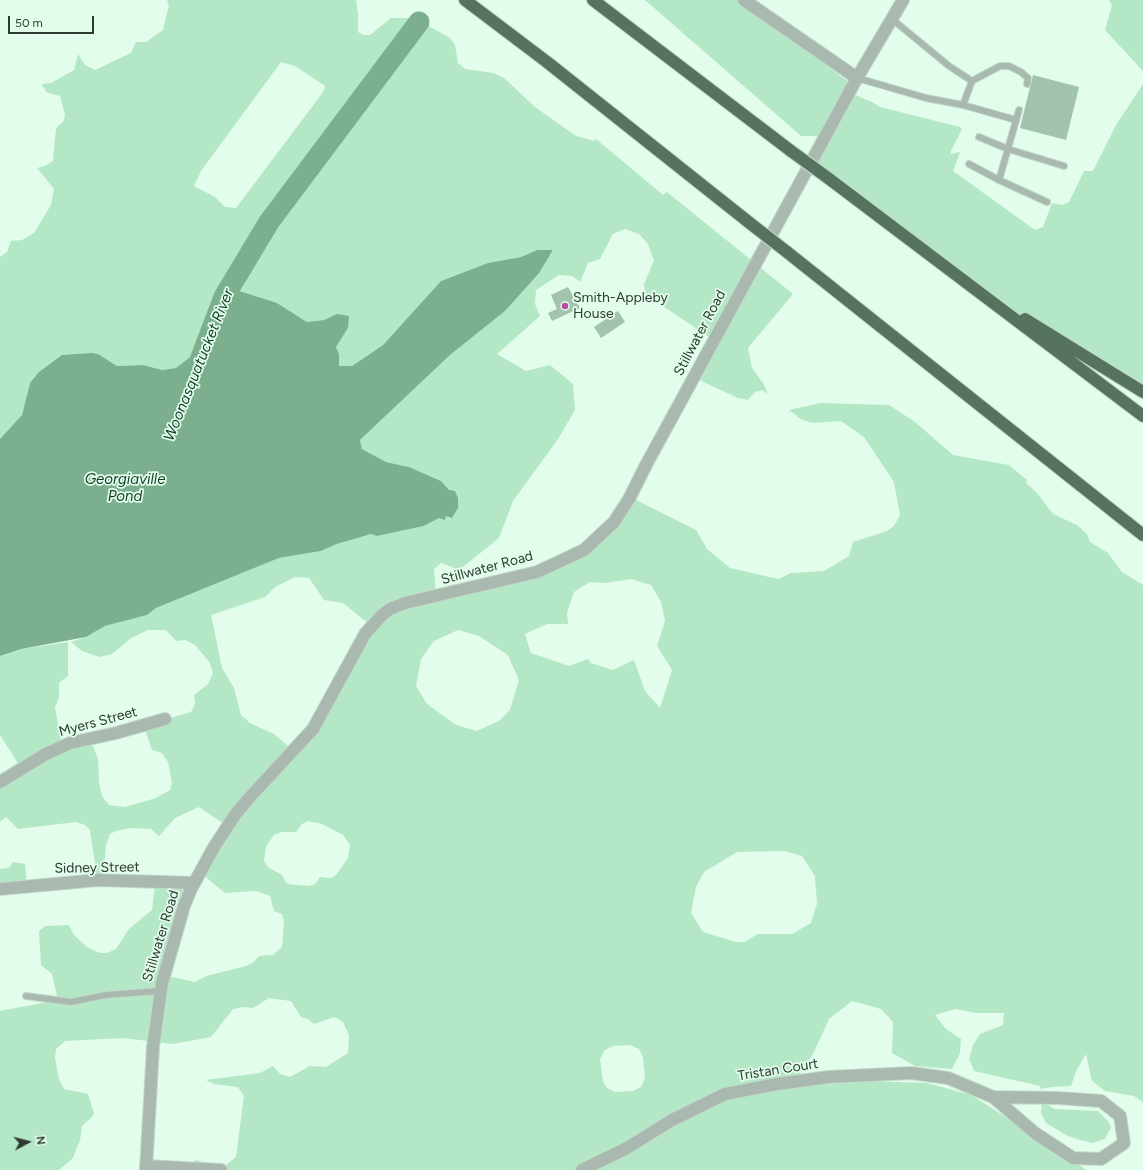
<!DOCTYPE html>
<style>
body{margin:0}
#map{position:relative;width:1143px;height:1170px;overflow:hidden;background:#e2fdeb;font-family:Figtree,sans-serif}
canvas{display:block}
.north{position:absolute;left:8px;top:1122px;width:40px;height:40px;-webkit-text-stroke:3px #e2fdeb;paint-order:stroke;rotate:83deg;font-size:11px;font-weight:700;line-height:16px;text-align:center;color:#2d3a31}
.north::after{content:'';display:block;margin:auto;width:14px;height:18px;background:#2d3a31;clip-path:polygon(50% 0,100% 100%,50% 72%,0 100%)}
.scale{position:absolute;left:8px;top:16px;width:86px;height:18px;box-sizing:border-box;border:2px solid #2d3a31;border-top:0;padding-left:5px;font-size:12px;line-height:14px;white-space:nowrap;color:#2d3a31;-webkit-text-stroke:3px #e2fdeb;paint-order:stroke}
</style>
<div id="map">
<canvas width="1143" height="1170"></canvas>
<div class="north">N</div>
<div class="scale">50 m</div>
</div>
<script>
const c = document.querySelector('canvas').getContext('2d');
c.lineJoin = 'round';
function paint(path, color) { c.fillStyle = color; c.fill(path, 'evenodd'); }
const toPath = rows => new Path2D(rows.map(r => 'M' + r).join(''));
function strokePath(path, color, width, dash) { c.strokeStyle = color; c.lineWidth = width; c.lineCap = dash ? 'butt' : 'round'; c.setLineDash(dash || []); c.stroke(path); }
function label(font, color, halo, rows, align = 'center') {
  c.font = font + ' Figtree,sans-serif'; c.lineWidth = 3.5; c.setLineDash([]); c.textBaseline = 'middle'; c.strokeStyle = halo; c.fillStyle = color; for (const [text, x, y, turn = 0] of rows) {
    c.save(); c.translate(x, y); c.rotate((+turn || 0) * Math.PI / 180); c.textAlign = isNaN(turn) ? turn : align; if (halo) c.strokeText(text, 0, 0); c.fillText(text, 0, 0); c.restore();
  }
}
const green = toPath([
 [167,0,356,0,358,15,358,32,363,35,370,35,391,18,414,18,450,38,455,45,458,63,465,69,493,73,504,78,535,107,576,136,594,141,596,139,663,195,667,192,793,294,748,348,752,368,763,383,768,394,762,390,755,392,748,400,738,398,695,378,712,339,645,294,644,284,654,261,648,244,639,234,625,229,613,234,600,259,588,263,580,282,572,276,559,275,536,290,535,304,540,316,497,354,526,371,550,365,573,384,575,410,558,439,513,501,499,538,459,570,441,563,434,569,436,593,533,569,576,551,632,498,696,530,707,549,730,568,778,579,791,573,824,571,849,556,853,542,887,531,894,526,900,515,894,482,864,437,841,421,813,423,802,420,789,410,820,403,889,405,915,422,953,455,1009,465,1027,480,1026,483,1037,493,1053,514,1077,525,1087,534,1090,542,1108,553,1122,572,1143,585,1143,1102,1134,1096,1105,1091,1092,1081,1086,1054,1076,1071,1071,1086,1051,1087,1041,1089,1040,1086,974,1071,969,1059,973,1045,980,1034,1003,1025,1004,1013,976,1013,956,1009,935,1015,946,1029,961,1039,960,1053,952,1069,915,1066,892,1053,893,1022,881,1009,852,1001,829,1019,813,1054,790,1088,863,1081,927,1083,971,1095,1072,1159,1086,1170,180,1170,196,1160,216,1165,226,1165,236,1157,244,1096,238,1087,214,1084,206,1080,260,1073,273,1066,280,1074,290,1077,310,1066,326,1067,348,1053,349,1035,343,1022,334,1017,314,1024,308,1019,301,1017,291,1001,269,998,253,1008,243,1007,233,1009,211,1037,173,1044,123,1038,65,1041,56,1049,55,1058,59,1079,64,1089,88,1094,94,1113,92,1117,82,1126,80,1140,73,1158,59,1170,0,1170,0,1011,58,1000,52,974,41,965,39,931,45,926,69,925,74,935,87,947,100,953,107,953,116,949,129,929,152,910,155,885,192,883,167,976,195,982,206,976,246,966,254,962,259,956,273,955,282,947,284,921,282,914,274,911,270,896,256,891,225,893,201,873,227,826,199,807,175,818,159,836,151,829,131,828,116,831,110,834,106,845,103,879,97,878,90,830,85,825,76,822,18,829,6,817,0,822,0,785,21,768,0,735,0,656,21,649,68,642,68,676,59,683,59,698,55,707,62,746,90,739,98,759,99,783,102,796,109,805,125,807,156,798,170,790,172,783,168,762,162,753,152,750,144,727,146,725,191,712,195,704,194,695,208,684,213,673,210,663,195,645,185,640,176,641,166,630,148,630,131,638,112,654,99,657,82,651,71,642,86,637,105,626,147,615,156,608,279,558,321,551,337,544,371,534,377,536,424,526,439,518,449,490,441,481,409,467,386,462,362,449,360,440,450,355,505,311,553,251,537,250,521,257,488,263,441,281,383,345,352,366,339,366,339,354,336,347,348,328,337,314,324,320,307,322,277,303,215,322,208,341,195,353,176,368,162,370,143,365,117,366,98,354,30,383,22,415,0,439,0,257,7,252,11,241,22,240,34,233,51,205,54,189,37,168,45,166,53,161,56,128,63,122,65,115,60,96,46,92,42,84,51,83,74,70,78,54,85,65,95,70,131,53,136,42,146,42,163,30,169,5],
 [281,62,295,66,325,86,324,91,236,208,225,207,215,197,194,186,201,171],
 [295,577,309,578,324,600,343,603,370,625,294,751,274,734,250,723,241,715,234,688,222,668,211,615,265,597,275,587],
 [631,579,651,585,661,602,665,621,657,646,672,670,660,708,645,691,634,660,613,670,591,663,588,659,569,666,531,653,525,634,547,624,568,624,567,613,574,592,590,582,604,583],
 [458,630,479,636,508,655,519,680,510,710,499,721,477,731,456,725,427,704,416,686,421,659,434,641],
 [308,821,322,824,343,835,350,845,348,858,336,875,330,878,320,877,315,884,309,886,287,884,282,875,268,867,264,861,266,846,274,835,281,832,296,832,302,824],
 [784,851,802,856,815,876,817,904,811,923,792,934,758,934,744,942,736,942,703,932,691,913,696,887,704,872,737,852],
 [630,1045,639,1049,643,1057,645,1078,641,1087,633,1091,615,1092,607,1088,603,1082,600,1059,605,1050,613,1046],
 [645,0,742,0,850,83,853,94,872,102,880,107,960,127,962,129,951,151,951,154,960,152,953,171,1035,230,1043,227,1052,203,1062,205,1069,202,1084,171,1093,171,1116,125,1143,84,1143,394,1001,303,813,166,824,136,801,136],
 [1109,0,1143,0,1143,71,1105,30,1112,5],
 [13,862,25,864,27,886,0,890,0,869,9,868],
 [1042,1102,1055,1109,1098,1111,1108,1121,1111,1127,1105,1139,1092,1143,1080,1140,1066,1135,1046,1123,1041,1113]
]);
const water = toPath([
 [537,250,553,250,539,273,505,311,450,355,360,440,362,449,386,462,409,467,441,481,449,490,455,491,458,498,458,508,452,518,446,516,445,520,439,518,424,526,377,536,371,534,337,544,321,551,279,558,156,608,147,615,105,626,86,637,21,649,0,656,0,439,22,415,30,383,39,372,62,355,92,353,98,354,117,366,143,365,162,370,176,368,195,353,208,341,215,322,222,294,236,290,277,303,307,322,324,320,337,314,349,316,348,328,336,347,339,354,339,366,352,366,383,345,441,281,488,263,521,257]
]);
const river = toPath([
 [197,368,224,297,269,222,419,22]
]);
const building = toPath([
 [1033,75,1079,87,1066,140,1020,128],
 [568,287,580,308,552,321,548,313,557,309,551,295],
 [618,311,625,322,601,338,594,327]
]);
const service = toPath([
 [892,19,949,66,972,81],
 [857,78,926,98,963,105],
 [1019,110,999,180,1047,202],
 [1016,120,963,105,972,81,1000,66,1009,66,1021,72,1028,78,1027,84],
 [979,137,1008,149,1064,166],
 [969,164,999,180],
 [26,996,71,1002,106,995,160,991]
]);
const minor = toPath([
 [0,782,46,754,70,743,116,733,165,719],
 [0,889,98,880,194,883],
 [146,1166,221,1170],
 [582,1170,627,1148,672,1120,725,1094,777,1084,829,1077,911,1073,948,1078,993,1097,1035,1133,1073,1158,1101,1159,1124,1143,1120,1116,1101,1101,1058,1098,993,1097]
]);
const tertiary = toPath([
 [744,0,857,78],
 [146,1170,153,1047,162,983,184,906,191,889,214,847,235,815,249,798,313,729,365,634,382,615,390,609,405,603,537,572,584,550,614,522,629,499,646,465,857,78,903,0]
]);
const motorway = toPath([
 [465,0,547,62,751,224],
 [593,0,791,151],
 [828,178,1143,416],
 [787,252,1143,535],
 [1025,319,1143,392]
]);
const motorwayBridge = toPath([
 [791,151,828,178],
 [751,224,787,252]
]);
const markers = [
 [565,306,4,"#bc4ba7"]
];
const poiNames = [
 ["Smith-Appleby",573,298],
 ["House",573,314]
];
const streetNames = [
 ["Stillwater Road",700,333,-62],
 ["Stillwater Road",487,568,-15],
 ["Myers Street",98,722,-15],
 ["Sidney Street",97,868,-1],
 ["Stillwater Road",161,936,-73],
 ["Tristan Court",778,1070,-9]
];
const waterNames = [
 ["Woonasquatucket River",199,365,-68],
 ["Georgiaville",125,480],
 ["Pond",125,497]
];
paint(green, '#b4e7c5');
paint(water, '#7baf8d');
strokePath(river, '#7baf8d', 21);
paint(building, '#a2c3ad');
strokePath(service, '#c1daca', 8);
strokePath(minor, '#c1daca', 14);
strokePath(tertiary, '#c1daca', 14);
strokePath(motorway, '#c1daca', 14);
strokePath(service, '#aab9af', 6);
strokePath(minor, '#aab9af', 12);
strokePath(tertiary, '#aab9af', 12);
strokePath(motorway, '#55735f', 12);
strokePath(motorwayBridge, '#c1daca', 14, []);
strokePath(motorwayBridge, '#55735f', 12);
for (const [x, y, r, color] of markers) { const dot = new Path2D(); dot.arc(x, y, r, 0, 2 * Math.PI); c.fillStyle = color; c.fill(dot); strokePath(dot, '#e2fdeb', 1.5); }
label('14px', '#2d3a31', '#e2fdeb', poiNames, 'left');
label('14px', '#2d3a31', '#e2fdeb', streetNames);
label('italic 15px', '#133c25', '#e2fdeb', waterNames);
</script>
